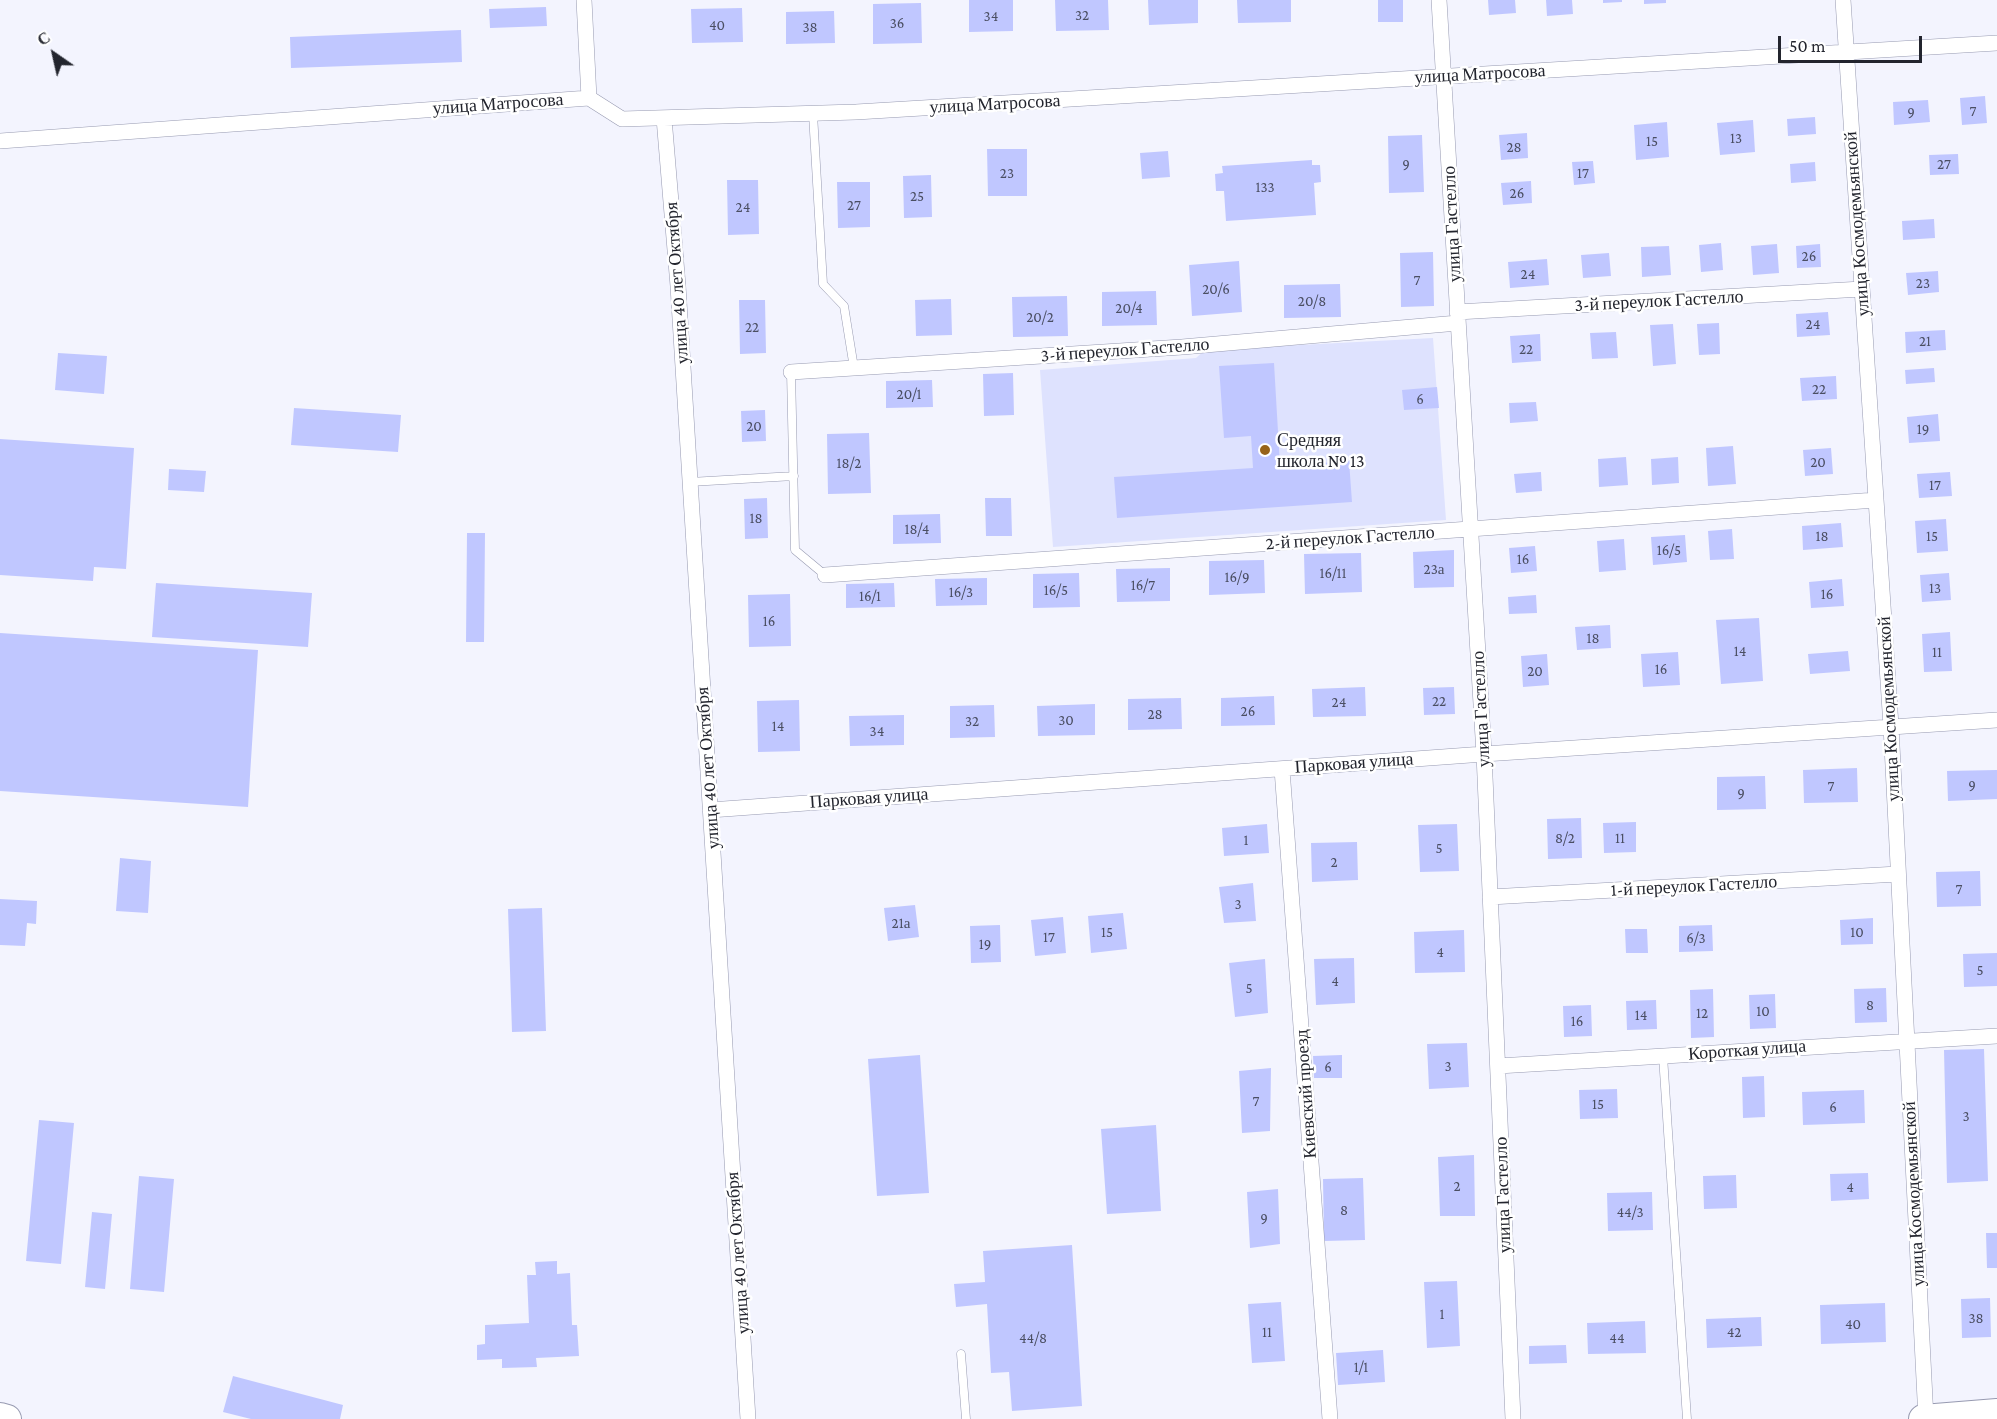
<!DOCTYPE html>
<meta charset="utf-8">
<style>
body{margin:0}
#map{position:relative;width:1997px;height:1419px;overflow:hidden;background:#f3f4fe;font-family:"Crimson Pro",serif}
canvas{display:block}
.north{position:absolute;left:24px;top:24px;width:60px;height:60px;-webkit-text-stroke:4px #fff;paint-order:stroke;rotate:326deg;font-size:16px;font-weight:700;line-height:24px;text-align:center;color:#23252e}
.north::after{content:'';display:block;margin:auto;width:21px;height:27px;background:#23252e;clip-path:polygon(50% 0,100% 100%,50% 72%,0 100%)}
.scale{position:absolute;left:1778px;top:36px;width:144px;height:27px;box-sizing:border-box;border:3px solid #23252e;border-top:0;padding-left:8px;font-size:18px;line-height:21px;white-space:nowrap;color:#23252e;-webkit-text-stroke:4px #fff;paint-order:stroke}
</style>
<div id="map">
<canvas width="1997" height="1419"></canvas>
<div class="north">С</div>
<div class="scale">50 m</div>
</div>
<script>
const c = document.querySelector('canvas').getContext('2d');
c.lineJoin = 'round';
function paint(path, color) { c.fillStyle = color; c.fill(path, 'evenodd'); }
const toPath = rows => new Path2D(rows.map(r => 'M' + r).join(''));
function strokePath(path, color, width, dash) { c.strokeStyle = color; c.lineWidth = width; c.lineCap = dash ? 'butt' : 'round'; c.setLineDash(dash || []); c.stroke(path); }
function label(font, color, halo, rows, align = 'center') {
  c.font = font + ' "Crimson Pro",serif'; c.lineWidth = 5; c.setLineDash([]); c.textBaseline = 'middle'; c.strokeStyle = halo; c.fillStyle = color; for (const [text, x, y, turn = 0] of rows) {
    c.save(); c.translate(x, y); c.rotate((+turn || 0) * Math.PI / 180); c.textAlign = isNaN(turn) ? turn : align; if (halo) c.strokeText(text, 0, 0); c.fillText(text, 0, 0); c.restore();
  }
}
const green = toPath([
 [1433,338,1446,520,1053,547,1040,370,1196,358,1205,350]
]);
const building = toPath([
 [969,0,1013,0,1013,31,969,32],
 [1055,0,1108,0,1109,30,1056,31],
 [1148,0,1198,0,1198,23,1149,25],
 [1237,0,1291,0,1291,22,1238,23],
 [1378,0,1403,0,1403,22,1378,22],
 [1488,0,1515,0,1516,13,1489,15],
 [1546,0,1572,0,1573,14,1547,16],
 [1603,0,1622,0,1622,2,1603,3],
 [1644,0,1666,0,1666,3,1644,4],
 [921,3,922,43,873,44,873,4],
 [546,7,547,26,490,28,489,9],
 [742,8,743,42,692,43,691,9],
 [834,11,835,43,786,44,786,12],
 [461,30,462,62,291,68,290,37],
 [1985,96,1987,123,1962,125,1960,98],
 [1928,100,1930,122,1894,125,1893,102],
 [1815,117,1816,134,1788,136,1787,119],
 [1753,120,1755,152,1720,155,1717,123],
 [1667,122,1669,157,1636,160,1634,125],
 [1527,133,1528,158,1501,160,1499,135],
 [1422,135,1424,192,1389,193,1388,136],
 [987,149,1027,149,1027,196,988,196],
 [1168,151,1170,177,1142,179,1140,153],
 [1958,154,1959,174,1930,175,1929,155],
 [1312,160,1312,165,1320,165,1321,182,1314,183,1316,215,1226,221,1224,191,1216,191,1215,174,1223,173,1222,166],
 [1593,161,1595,183,1574,185,1572,162],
 [1815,162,1816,181,1791,183,1790,164],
 [931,175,932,217,904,218,903,176],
 [727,180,758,180,759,234,728,235],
 [1531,181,1532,203,1503,205,1501,183],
 [837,182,870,182,870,227,838,228],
 [1934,219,1935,238,1903,240,1902,221],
 [1721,243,1723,270,1701,272,1699,245],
 [1777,244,1779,273,1753,275,1751,246],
 [1820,244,1821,267,1797,268,1796,246],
 [1669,246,1671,275,1642,277,1641,247],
 [1433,252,1434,306,1401,307,1400,253],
 [1609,253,1611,276,1583,278,1581,255],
 [1547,259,1549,285,1510,288,1508,262],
 [1239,261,1242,312,1192,316,1189,265],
 [1938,271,1939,292,1908,295,1906,273],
 [1340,284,1341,317,1284,318,1284,285],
 [1156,291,1157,325,1102,326,1102,292],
 [1067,296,1068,336,1013,337,1012,297],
 [951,299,952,335,916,336,915,300],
 [739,300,765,300,766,353,740,354],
 [1828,312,1830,335,1797,337,1796,314],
 [1719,323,1720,354,1699,355,1697,324],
 [1673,324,1676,364,1653,366,1650,325],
 [1945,330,1946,350,1906,353,1905,332],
 [1616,332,1618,358,1592,359,1590,333],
 [1540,334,1541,361,1512,363,1510,336],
 [58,353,107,356,104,394,55,390],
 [1274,363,1280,466,1349,461,1352,502,1117,518,1114,477,1253,468,1251,436,1224,438,1219,366],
 [1934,368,1935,382,1906,384,1905,370],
 [1013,373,1014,415,984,416,983,374],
 [1836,376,1837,399,1802,401,1800,378],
 [932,380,933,407,886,408,886,381],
 [1437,387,1439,408,1404,410,1402,390],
 [1536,402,1538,421,1510,423,1509,403],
 [294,408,401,415,398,452,291,445],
 [765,410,766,441,742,442,741,411],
 [1938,414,1940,441,1909,443,1907,417],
 [869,433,871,493,828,494,827,434],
 [0,439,134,448,126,569,94,567,93,581,0,575],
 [1733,446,1736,484,1708,486,1706,448],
 [1831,448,1833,474,1805,476,1803,450],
 [1626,457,1628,485,1599,487,1598,459],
 [1678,457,1679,483,1652,485,1651,459],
 [169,469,206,471,204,492,168,490],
 [1541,472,1542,491,1516,493,1514,474],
 [1950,472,1952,496,1919,498,1917,474],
 [767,498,768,538,745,539,744,499],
 [985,498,1011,498,1012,536,986,536],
 [940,514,941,543,893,544,893,515],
 [1946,519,1948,551,1917,553,1915,521],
 [1841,523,1843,547,1803,550,1802,526],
 [1732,529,1734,559,1710,560,1708,531],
 [467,533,485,533,484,642,466,642],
 [1685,535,1687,562,1653,565,1651,537],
 [1624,539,1626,570,1599,572,1597,541],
 [1535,546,1537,571,1511,573,1509,548],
 [1454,550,1454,587,1414,588,1413,552],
 [1361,553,1362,592,1305,594,1304,554],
 [1264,560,1265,593,1209,595,1209,561],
 [1170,568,1170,601,1117,602,1116,569],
 [1079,573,1080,607,1033,608,1033,574],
 [1949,573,1951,600,1922,602,1920,575],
 [987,578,987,605,936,606,935,579],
 [1842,579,1844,606,1811,608,1809,582],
 [156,583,312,593,308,647,152,637],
 [894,583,895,607,846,608,846,584],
 [790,594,791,646,749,647,748,595],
 [1536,595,1537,613,1509,614,1508,597],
 [1759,618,1763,681,1721,684,1716,620],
 [1610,625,1611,648,1577,650,1575,627],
 [1950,632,1952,671,1924,672,1922,634],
 [0,633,258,650,248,807,0,791],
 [1848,651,1850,671,1810,674,1808,654],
 [1678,652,1680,685,1643,687,1641,654],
 [1547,654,1549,685,1523,687,1521,656],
 [1365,687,1366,716,1313,717,1312,689],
 [1454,687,1455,714,1424,715,1423,688],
 [1274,696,1275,725,1221,726,1221,698],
 [1181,698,1182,729,1128,730,1128,699],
 [799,700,800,751,758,752,757,701],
 [1095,704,1095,735,1038,736,1037,706],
 [994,705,995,737,950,738,950,706],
 [904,715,904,745,850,746,849,716],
 [1857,768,1858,802,1804,803,1803,770],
 [1997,770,1997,799,1948,801,1947,771],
 [1765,776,1766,809,1717,810,1717,777],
 [1581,818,1582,858,1548,859,1547,819],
 [1636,822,1636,852,1604,853,1603,823],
 [1267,824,1269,853,1224,856,1222,828],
 [1457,824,1459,871,1420,872,1418,825],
 [1357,842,1358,880,1312,882,1311,843],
 [120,858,151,861,148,913,116,911],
 [1980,871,1981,906,1937,907,1936,872],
 [1253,883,1256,921,1224,923,1219,887],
 [0,899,37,901,36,924,27,923,25,946,0,945],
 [915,905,919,937,888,941,884,908],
 [542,908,546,1031,512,1032,508,909],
 [1123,913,1127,949,1091,953,1088,916],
 [1063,917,1066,953,1035,956,1031,920],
 [1873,918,1873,944,1841,945,1840,920],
 [1000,925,1001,962,971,963,970,926],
 [1712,925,1713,951,1679,952,1679,926],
 [1625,929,1647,929,1648,953,1626,953],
 [1464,930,1465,972,1415,973,1414,932],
 [1997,953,1997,986,1964,987,1963,954],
 [1354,958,1355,1003,1316,1005,1314,959],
 [1265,959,1268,1013,1235,1017,1229,963],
 [1886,988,1887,1022,1855,1023,1854,989],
 [1713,989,1714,1037,1691,1038,1690,990],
 [1775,994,1776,1028,1750,1029,1749,995],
 [1656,1000,1657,1029,1627,1030,1626,1001],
 [1591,1005,1592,1036,1564,1037,1563,1006],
 [1467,1043,1469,1087,1429,1089,1427,1044],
 [1984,1049,1988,1181,1947,1183,1944,1050],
 [920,1055,929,1193,877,1196,868,1059],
 [1342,1055,1342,1078,1314,1078,1313,1056],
 [1271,1068,1270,1131,1242,1133,1239,1071],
 [1764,1076,1765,1117,1743,1118,1742,1077],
 [1617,1089,1618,1118,1580,1119,1579,1090],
 [1864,1090,1865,1123,1803,1125,1802,1092],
 [39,1120,74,1123,61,1264,26,1261],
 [1156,1125,1161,1211,1107,1214,1101,1129],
 [1474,1155,1475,1216,1440,1216,1438,1157],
 [1868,1173,1869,1199,1831,1201,1830,1174],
 [1736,1175,1737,1208,1704,1209,1703,1176],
 [139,1176,174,1179,164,1292,130,1289],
 [1363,1178,1365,1240,1324,1241,1323,1179],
 [1278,1189,1280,1244,1250,1248,1247,1192],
 [1652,1192,1653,1230,1608,1231,1607,1193],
 [92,1212,112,1214,105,1289,85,1287],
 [1986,1233,1997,1233,1997,1268,1987,1268],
 [1072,1245,1082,1406,1012,1411,1009,1372,991,1373,987,1304,956,1307,954,1284,985,1282,983,1251],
 [557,1261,557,1274,570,1273,572,1325,577,1325,579,1356,536,1358,537,1367,502,1368,502,1359,477,1360,477,1345,485,1344,485,1325,529,1323,527,1275,536,1275,535,1262],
 [1457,1281,1460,1346,1427,1348,1424,1282],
 [1990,1298,1991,1337,1962,1338,1961,1299],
 [1281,1302,1285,1361,1252,1363,1248,1304],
 [1885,1303,1886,1342,1821,1344,1820,1305],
 [1761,1317,1762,1346,1707,1348,1706,1319],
 [1645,1321,1646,1353,1588,1354,1587,1323],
 [1566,1345,1567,1363,1529,1364,1529,1346],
 [1383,1350,1385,1382,1338,1385,1336,1353],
 [233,1376,343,1405,340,1419,251,1419,223,1412]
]);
const lane = toPath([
 [813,114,823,284,844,306,854,368],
 [791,372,795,550,825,575],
 [690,482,794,476],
 [1663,1056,1687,1419],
 [961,1354,966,1419]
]);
const street = toPath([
 [584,0,589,98],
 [1439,0,1484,754,1513,1419],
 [1843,0,1891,726,1926,1419],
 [664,118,678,286,748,1419],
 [0,141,589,98,622,119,856,112,1997,43],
 [1457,312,1862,289],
 [791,372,1182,347,1458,323],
 [825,575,1876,500],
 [1282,769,1330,1419],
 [710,810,1484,754,1997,720],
 [1490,897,1898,874],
 [1498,1066,1997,1036]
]);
const highway = toPath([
 [0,1417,7,1419],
 [1923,1419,1997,1413]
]);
const markers = [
 [1265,450,6,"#976219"]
];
const numberNames = [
 ["32",1082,15],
 ["34",991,16],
 ["36",897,23],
 ["40",717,25],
 ["38",810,27],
 ["7",1973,111],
 ["9",1911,112],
 ["13",1736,138],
 ["15",1652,141],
 ["28",1514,147],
 ["9",1406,164],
 ["27",1944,164],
 ["23",1007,173],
 ["17",1583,173],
 ["133",1265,187],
 ["26",1517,193],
 ["25",917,196],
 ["27",854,205],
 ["24",743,207],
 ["26",1809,256],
 ["24",1528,274],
 ["7",1417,280],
 ["23",1923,283],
 ["20/6",1216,289],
 ["20/8",1312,301],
 ["20/4",1129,308],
 ["20/2",1040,317],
 ["24",1813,324],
 ["22",752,327],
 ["21",1925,341],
 ["22",1526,349],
 ["22",1819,389],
 ["20/1",909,394],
 ["6",1420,399],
 ["20",754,426],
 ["19",1923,429],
 ["20",1818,462],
 ["18/2",849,463],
 ["17",1935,485],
 ["18",756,518],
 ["18/4",917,529],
 ["18",1822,536],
 ["15",1932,536],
 ["16/5",1669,550],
 ["16",1523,559],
 ["23а",1434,569],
 ["16/11",1333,573],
 ["16/9",1237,577],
 ["16/7",1143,585],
 ["13",1935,588],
 ["16/5",1056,590],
 ["16/3",961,592],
 ["16",1827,594],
 ["16/1",870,596],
 ["16",769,621],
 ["18",1593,638],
 ["14",1740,651],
 ["11",1937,652],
 ["16",1661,669],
 ["20",1535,671],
 ["22",1439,701],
 ["24",1339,702],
 ["26",1248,711],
 ["28",1155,714],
 ["30",1066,720],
 ["32",972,721],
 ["14",778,726],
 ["34",877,731],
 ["9",1972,785],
 ["7",1831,786],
 ["9",1741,793],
 ["8/2",1565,838],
 ["11",1620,838],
 ["1",1246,840],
 ["5",1439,848],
 ["2",1334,862],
 ["7",1959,889],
 ["3",1238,904],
 ["21а",901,923],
 ["15",1107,932],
 ["10",1857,932],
 ["17",1049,937],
 ["6/3",1696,938],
 ["19",985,944],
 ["4",1440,952],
 ["5",1980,970],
 ["4",1335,981],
 ["5",1249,988],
 ["8",1870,1005],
 ["10",1763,1011],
 ["12",1702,1013],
 ["14",1641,1015],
 ["16",1577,1021],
 ["3",1448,1066],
 ["6",1328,1067],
 ["7",1256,1101],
 ["15",1598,1104],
 ["6",1833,1107],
 ["3",1966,1116],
 ["2",1457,1186],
 ["4",1850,1187],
 ["8",1344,1210],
 ["44/3",1630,1212],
 ["9",1264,1218],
 ["1",1442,1314],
 ["38",1976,1318],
 ["40",1853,1324],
 ["11",1267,1332],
 ["42",1734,1332],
 ["44/8",1033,1338],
 ["44",1617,1338],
 ["1/1",1361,1367]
];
const streetNames = [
 ["улица Матросова",1480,74,-3],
 ["улица Матросова",498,104,-4],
 ["улица Матросова",995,104,-3],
 ["улица Гастелло",1452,224,-93],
 ["улица Космодемьянской",1857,224,-94],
 ["улица 40 лет Октября",677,283,-94],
 ["3-й переулок Гастелло",1659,301,-3],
 ["3-й переулок Гастелло",1125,350,-4],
 ["2-й переулок Гастелло",1350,538,-4],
 ["улица Гастелло",1481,709,-93],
 ["улица Космодемьянской",1889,709,-93],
 ["Парковая улица",1354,763,-4],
 ["улица 40 лет Октября",708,768,-94],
 ["Парковая улица",869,798,-4],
 ["1-й переулок Гастелло",1694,886,-3],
 ["Короткая улица",1747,1050,-4],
 ["Киевский проезд",1306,1094,-94],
 ["улица Космодемьянской",1914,1194,-93],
 ["улица Гастелло",1503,1195,-92],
 ["улица 40 лет Октября",738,1253,-94]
];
const poiNames = [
 ["Средняя",1277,440],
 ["школа № 13",1277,461]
];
paint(green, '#dee2fe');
paint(building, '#c0c7ff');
strokePath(lane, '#979ab1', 9);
strokePath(street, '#979ab1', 16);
strokePath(highway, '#979ab1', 30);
strokePath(lane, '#fff', 8);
strokePath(street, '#fff', 15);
strokePath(highway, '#fff', 28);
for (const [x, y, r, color] of markers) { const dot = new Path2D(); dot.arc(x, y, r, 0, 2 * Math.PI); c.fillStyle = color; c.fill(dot); strokePath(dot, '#fff', 2); }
label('15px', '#4a4e62', null, numberNames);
label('18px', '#23252e', '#fff', streetNames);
label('18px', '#23252e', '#fff', poiNames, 'left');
</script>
